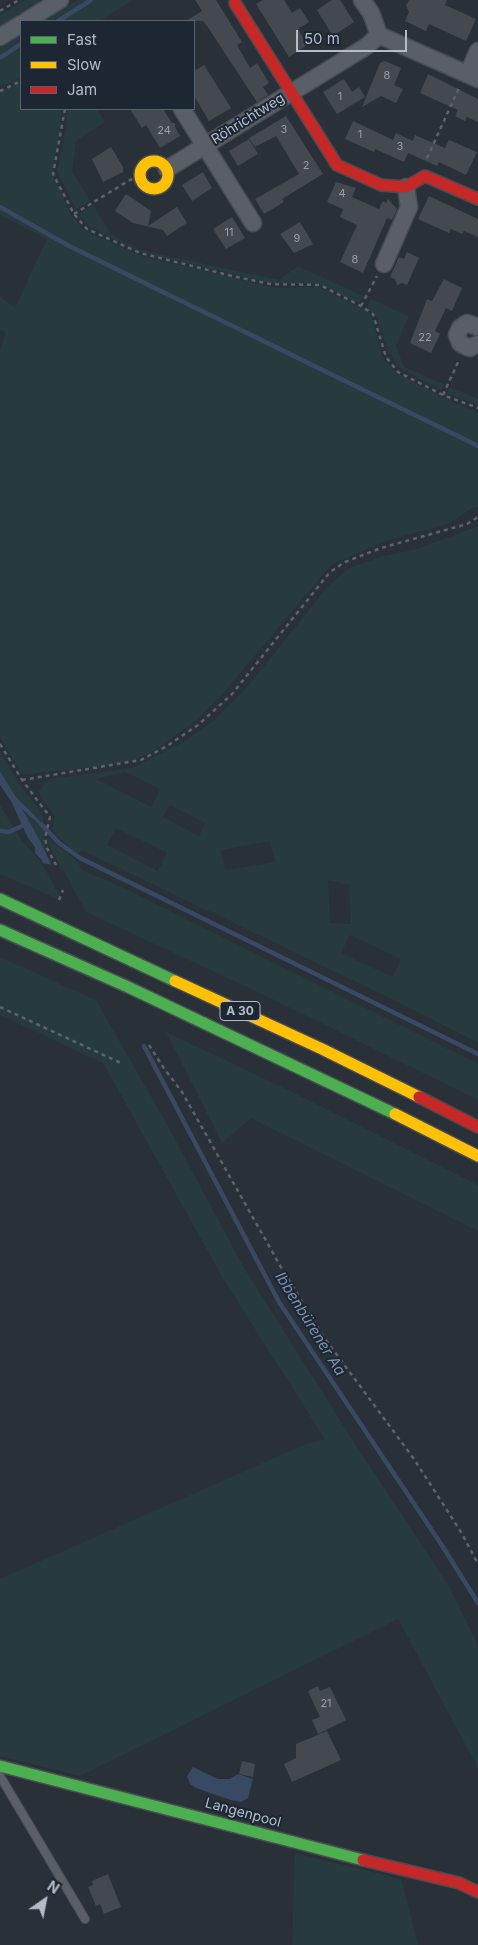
<!DOCTYPE html>
<meta charset="utf-8">
<style>
body{margin:0}
#map{position:relative;width:478px;height:1945px;overflow:hidden;background:#2a3038;font-family:Inter,sans-serif}
canvas{display:block}
.legend{position:absolute;left:20px;top:20px;width:175px;height:90px;box-sizing:border-box;background:#1d2633;border:1px solid #59626f;margin:0;padding:6px 9px;list-style:none;font-size:15px;color:#b4bcc9}
.legend li{display:flex;align-items:center;gap:10px;height:25px}
.legend b{width:25px;border:1px solid #59626f}
.north{position:absolute;left:20px;top:1875px;width:50px;height:50px;-webkit-text-stroke:4px #1d2633;paint-order:stroke;rotate:33deg;font-size:14px;font-weight:700;line-height:20px;text-align:center;color:#b4bcc9}
.north::after{content:'';display:block;margin:auto;width:18px;height:22px;background:#b4bcc9;clip-path:polygon(50% 0,100% 100%,50% 72%,0 100%)}
.scale{position:absolute;left:296px;top:30px;width:111px;height:22px;box-sizing:border-box;border:2px solid #b4bcc9;border-top:0;padding-left:6px;font-size:15px;line-height:18px;white-space:nowrap;color:#b4bcc9;-webkit-text-stroke:4px #1d2633;paint-order:stroke}
</style>
<div id="map">
<canvas width="478" height="1945"></canvas>
<ul class="legend">
<li><b style="height:6px;background:#4caf50"></b>Fast</li>
<li><b style="height:6px;background:#ffc107"></b>Slow</li>
<li><b style="height:6px;background:#c62828"></b>Jam</li>
</ul>
<div class="north">N</div>
<div class="scale">50 m</div>
</div>
<script>
const c = document.querySelector('canvas').getContext('2d');
c.lineJoin = 'round';
function paint(path, color) { c.fillStyle = color; c.fill(path, 'evenodd'); }
const toPath = rows => new Path2D(rows.map(r => 'M' + r).join(''));
function strokePath(path, color, width, dash) { c.strokeStyle = color; c.lineWidth = width; c.lineCap = dash ? 'butt' : 'round'; c.setLineDash(dash || []); c.stroke(path); }
function label(font, color, halo, rows, align = 'center') {
  c.font = font + ' Inter,sans-serif'; c.lineWidth = 4; c.setLineDash([]); c.textBaseline = 'middle'; c.strokeStyle = halo; c.fillStyle = color; for (const [text, x, y, turn = 0] of rows) {
    c.save(); c.translate(x, y); c.rotate((+turn || 0) * Math.PI / 180); c.textAlign = isNaN(turn) ? turn : align; if (halo) c.strokeText(text, 0, 0); c.fillText(text, 0, 0); c.restore();
  }
}
const green = toPath([
 [24,0,39,0,38,4,0,28,0,15],
 [78,0,133,0,99,21,44,21],
 [21,35,21,78,0,87,0,48],
 [21,83,21,109,62,109,53,175,71,215,85,231,144,257,276,288,318,287,368,312,373,320,383,358,396,373,454,403,478,412,478,507,472,508,451,523,386,541,331,565,216,702,193,723,150,753,134,760,102,766,29,774,24,774,20,771,0,737,0,348,6,334,0,329,0,296,15,308,47,239,0,215,0,91],
 [67,109,96,109,105,122,76,141,72,171,90,201,76,209,57,171,66,129],
 [93,205,112,235,140,250,279,280,298,266,363,296,359,303,318,284,269,283,141,252,89,227,79,214],
 [371,299,409,316,396,346,404,367,444,384,442,391,398,367,384,341,377,318,367,307],
 [450,387,478,399,478,405,448,394],
 [478,526,478,1043,398,1002,117,867,83,851,77,853,69,848,52,829,55,816,41,797,39,791,47,781,56,778,133,768,187,740,216,719,249,685,329,585,350,568,383,556,417,549],
 [125,772,160,789,151,807,96,779],
 [170,805,206,823,199,836,163,817],
 [116,828,167,853,158,871,107,845],
 [270,841,275,862,225,870,221,850],
 [328,880,349,885,351,924,330,923],
 [350,935,401,959,393,977,341,953],
 [0,751,20,785,42,813,44,825,16,797,0,771],
 [0,805,22,841,42,863,63,901,0,874],
 [21,809,44,829,45,850,55,874],
 [48,836,53,842,77,861,82,870,124,888,478,1064,478,1100,266,996,86,912,61,866,59,865,49,844],
 [0,957,96,1000,168,1126,243,1266,348,1433,450,1588,478,1645,478,1768,398,1619,80,1776,0,1756,0,1579,306,1444,325,1439,225,1282,103,1063,0,1015],
 [166,1032,288,1090,478,1185,478,1231,251,1118,222,1143],
 [295,1853,401,1879,418,1945,292,1945]
]);
const water = toPath([
 [0,771,16,797,44,825,44,829,22,809,40,841,140,1046,41,859,35,853,35,847,28,838,11,801,0,785],
 [193,1767,218,1779,230,1779,238,1774,253,1779,248,1798,241,1802,231,1800,196,1788,190,1784,187,1776]
]);
const pier = toPath([
 [42,863,53,865,150,1045,140,1046]
]);
const stream = toPath([
 [58,21,91,0],
 [0,58,21,44],
 [0,207,69,246,478,446],
 [41,824,59,843,80,858,478,1054],
 [0,831,9,832,26,824],
 [144,1046,279,1302,443,1547,478,1603]
]);
const building = toPath([
 [195,0,216,0,242,42,237,45,250,68,257,63,269,83,263,87,268,95,257,102,207,26,203,21,186,21,202,11],
 [263,0,284,0,292,13,300,8,309,22,298,29,307,45,289,57,256,4],
 [332,0,340,0,354,22,333,36,317,10],
 [409,0,447,0,445,5,476,19,466,41,429,24,426,31,405,21,409,12,406,6],
 [385,61,401,68,394,85,403,89,396,103,381,96,362,107,380,63],
 [204,65,231,108,209,121,194,96,194,71],
 [428,74,478,99,478,122,467,117,465,121,455,116,458,110,420,93],
 [344,79,352,92,359,87,365,97,337,114,323,92],
 [130,109,163,109,172,123,175,123,175,127,180,136,160,148,146,125,142,128],
 [286,116,323,174,282,199,284,202,264,214,255,199,299,174,276,136,255,147,249,138],
 [353,121,393,140,396,133,413,141,415,135,445,148,449,140,477,152,466,175,439,162,437,166,408,153,404,162,375,149,374,152,345,139],
 [249,139,258,154,238,166,229,151],
 [111,147,123,167,123,172,103,182,92,159],
 [203,172,212,188,192,201,182,185],
 [336,182,356,188,352,197,379,209,383,201,386,203,388,199,397,209,392,220,387,218,363,273,340,262,357,225,340,217,343,209,327,202],
 [126,194,151,211,148,226,177,207,187,223,167,236,163,230,133,223,115,211],
 [429,196,478,219,478,237,464,231,462,234,451,229,449,233,418,219],
 [232,217,245,238,226,249,213,229],
 [300,222,313,244,294,253,280,234],
 [407,252,419,258,407,285,402,283,397,285,395,279,390,277,399,257,404,259],
 [444,279,462,288,452,311,446,308,435,331,440,334,431,353,410,343,427,299,432,301],
 [318,1686,320,1691,330,1687,346,1720,318,1734,312,1720,320,1717,308,1691],
 [327,1731,341,1760,292,1782,284,1764,296,1758,296,1744],
 [242,1761,255,1764,253,1777,239,1774],
 [108,1874,121,1907,104,1914,100,1904,96,1906,88,1887,93,1885,92,1881]
]);
const path = toPath([
 [0,11,19,0],
 [0,91,21,81],
 [65,109,53,174,74,214,87,229,140,253,232,276,270,284,320,285,361,306,373,314,386,357,398,372,443,395,478,408],
 [427,158,459,88],
 [74,214,130,180,140,177],
 [361,306,377,276],
 [443,395,459,360],
 [0,744,22,780,50,817,45,838,47,848,56,865],
 [22,780,141,760,167,746,198,725,232,694,330,572,345,562,381,548,467,524,478,517],
 [59,900,63,890],
 [0,1007,123,1064],
 [149,1045,163,1067,182,1092,282,1269,323,1336,414,1459,461,1532,478,1564]
]);
const lane = toPath([
 [0,1776,85,1919]
]);
const street = toPath([
 [362,0,371,13,379,35,478,79],
 [26,21,60,0],
 [0,37,21,24],
 [468,74,478,51],
 [182,109,253,223],
 [167,169,367,46,379,35],
 [384,264,409,207,406,187],
 [478,327,467,323,460,328,457,335,460,343,465,346,470,348,478,344]
]);
const fast = toPath([
 [0,899,175,981],
 [0,930,128,987,395,1114],
 [0,1766,363,1860]
]);
const slow = toPath([
 '140 175a14 14 0 1 1 28 0a14 14 0 1 1-28 0Z',
 [175,981,322,1049,419,1097],
 [395,1114,478,1156]
]);
const jam = toPath([
 [235,3,337,165,381,185,406,187,425,176,478,199],
 [419,1097,478,1127],
 [363,1860,459,1883,478,1892]
]);
const numberNames = [
 ["8",387,76],
 ["1",340,97],
 ["3",284,130],
 ["24",164,131],
 ["1",360,135],
 ["3",400,147],
 ["2",306,166],
 ["4",342,194],
 ["11",229,233],
 ["9",297,239],
 ["8",355,260],
 ["22",425,338],
 ["21",326,1704]
];
const shields = [
 [240,1011,40]
];
const shieldNames = [
 ["A 30",240,1011]
];
const streetNames = [
 ["Röhrichtweg",248,119,-32],
 ["Langenpool",243,1813,15]
];
const waterNames = [
 ["Ibbenbürener Aa",310,1324,58]
];
paint(green, '#273a3e');
paint(water, '#384963');
paint(pier, '#2a3038');
strokePath(stream, '#384963', 4.5);
paint(building, '#444950');
strokePath(lane, '#484c53', 10);
strokePath(street, '#484c53', 19);
strokePath(fast, '#484c53', 14);
strokePath(slow, '#484c53', 14);
strokePath(jam, '#484c53', 14);
strokePath(path, '#5d636a', 2.5, [4, 4]);
strokePath(lane, '#5a5e66', 8);
strokePath(street, '#5a5e66', 16);
strokePath(fast, '#4caf50', 11);
strokePath(slow, '#ffc107', 11);
strokePath(jam, '#c62828', 11);
label('11px', '#989fab', null, numberNames);
for (const [x, y, w] of shields) { const box = new Path2D(); box.roundRect(x - w / 2, y - 9.5, w, 19, 4); c.fillStyle = '#1d2633'; c.fill(box); strokePath(box, '#b4bcc9', 1); }
label('bold 12px', '#b4bcc9', null, shieldNames);
label('14px', '#b4bcc9', '#1d2633', streetNames);
label('italic 15px', '#7c92b1', '#1d2633', waterNames);
</script>
